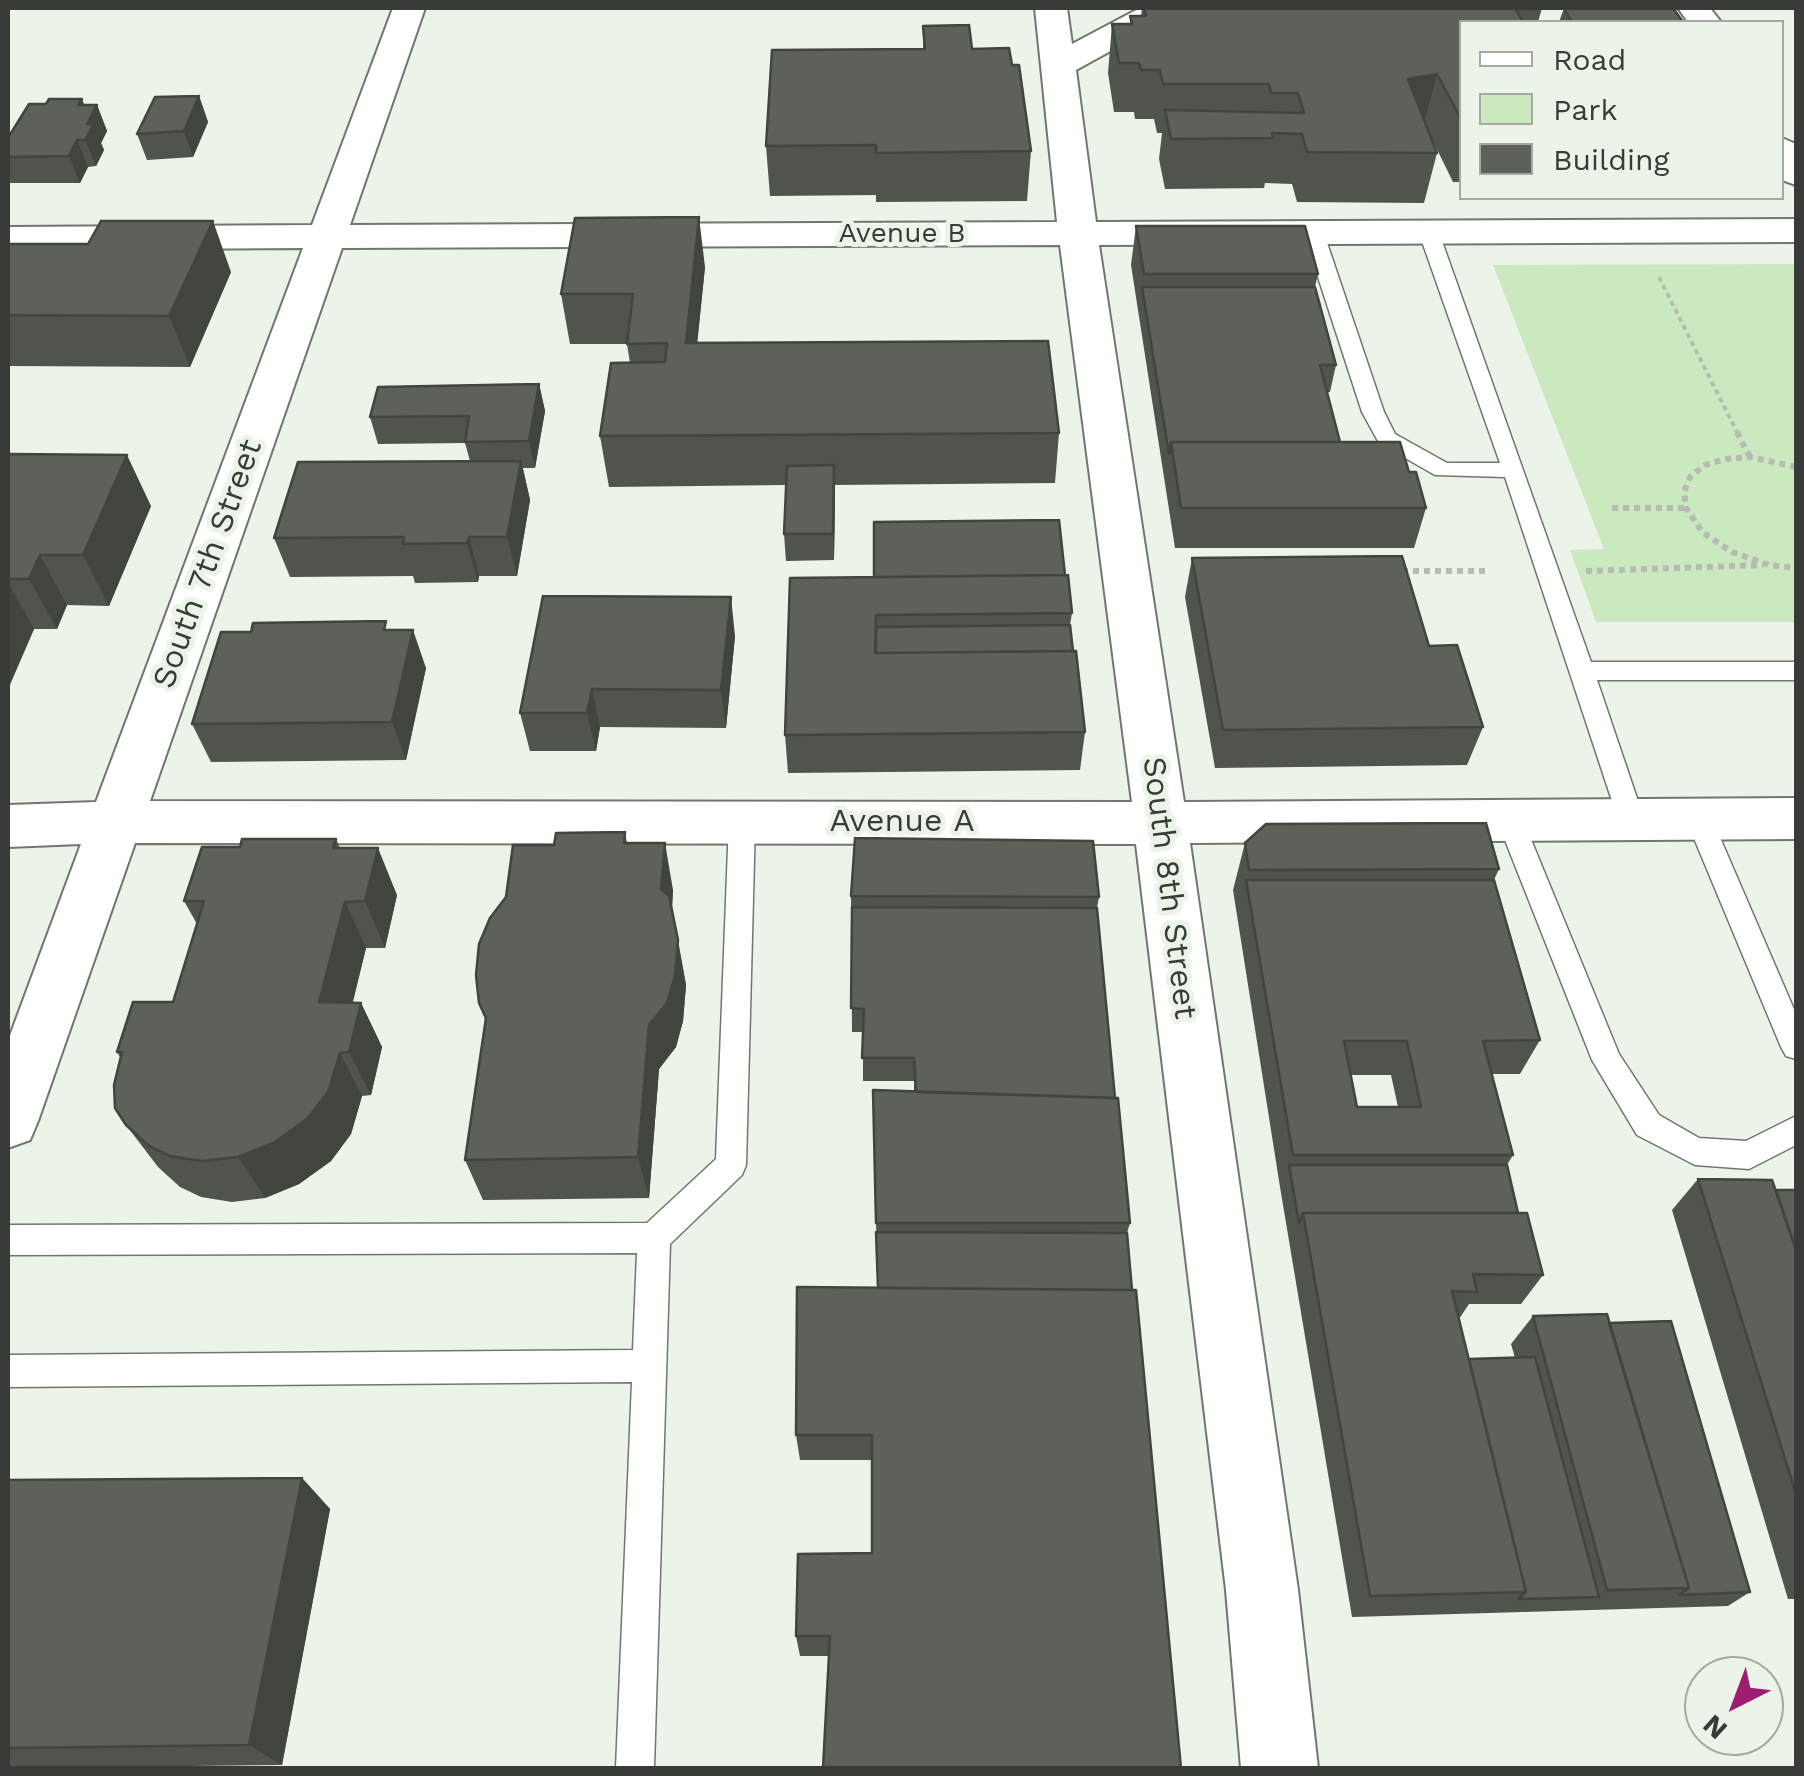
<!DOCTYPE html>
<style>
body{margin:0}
#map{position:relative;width:1804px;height:1776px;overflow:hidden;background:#ecf3e8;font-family:"Work Sans",sans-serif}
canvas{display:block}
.frame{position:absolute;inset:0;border:10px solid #383b37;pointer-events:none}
.legend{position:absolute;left:1459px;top:20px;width:325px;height:180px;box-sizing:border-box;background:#ecf3e8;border:2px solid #a4a9a1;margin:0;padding:12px 18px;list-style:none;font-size:30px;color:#383b37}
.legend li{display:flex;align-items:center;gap:20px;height:50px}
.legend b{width:50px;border:2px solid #a4a9a1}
.north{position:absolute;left:1684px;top:1656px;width:100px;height:100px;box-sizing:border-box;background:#ecf3e8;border:2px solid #a4a9a1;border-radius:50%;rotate:222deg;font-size:28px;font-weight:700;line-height:40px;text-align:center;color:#383b37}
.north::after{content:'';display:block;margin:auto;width:35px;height:45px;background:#9c1d71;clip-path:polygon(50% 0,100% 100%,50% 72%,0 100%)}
</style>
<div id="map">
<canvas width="1804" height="1776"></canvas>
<div class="frame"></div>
<ul class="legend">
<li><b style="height:12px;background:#fff"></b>Road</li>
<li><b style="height:28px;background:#cbe9be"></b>Park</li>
<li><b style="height:28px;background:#5c6259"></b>Building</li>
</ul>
<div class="north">N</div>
</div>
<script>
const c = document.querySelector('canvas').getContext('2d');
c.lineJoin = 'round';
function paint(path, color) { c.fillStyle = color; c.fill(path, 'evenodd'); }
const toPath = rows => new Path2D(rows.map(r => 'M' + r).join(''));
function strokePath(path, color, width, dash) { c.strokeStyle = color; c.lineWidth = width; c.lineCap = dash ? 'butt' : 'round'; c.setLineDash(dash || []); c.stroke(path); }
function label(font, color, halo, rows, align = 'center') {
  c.font = font + ' "Work Sans",sans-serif'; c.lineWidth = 10; c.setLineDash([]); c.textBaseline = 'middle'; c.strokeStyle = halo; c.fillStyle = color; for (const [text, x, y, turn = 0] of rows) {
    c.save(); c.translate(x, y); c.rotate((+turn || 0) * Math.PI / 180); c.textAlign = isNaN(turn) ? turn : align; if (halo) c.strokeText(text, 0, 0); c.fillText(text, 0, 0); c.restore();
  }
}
const green = toPath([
 [1796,264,1796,622,1596,622,1570,550,1604,549,1493,265]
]);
const pathFar1 = toPath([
 [1659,277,1738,434]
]);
const path = toPath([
 [1737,432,1750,457],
 [1796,467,1750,457,1725,459,1705,465,1690,477,1684,492,1686,508,1702,532,1732,552,1769,565,1796,568],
 [1612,508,1686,508],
 [1402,571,1485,571],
 [1586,571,1763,565]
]);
const service = toPath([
 [1428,224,1438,230,1591,662,1796,662,1796,680,1597,680,1644,819,1640,826,1631,829,1622,826,1618,819,1505,477,1435,475,1379,443,1362,412,1303,231,1313,225,1323,231,1384,412,1395,434,1447,463,1500,463,1418,230,1428,224],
 [1699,809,1708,812,1712,819,1796,1014,1796,1059,1786,1056,1781,1047,1686,819,1690,812,1699,809],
 [1510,810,1519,813,1523,820,1619,1054,1659,1115,1699,1138,1746,1141,1796,1116,1796,1145,1749,1169,1695,1165,1637,1135,1592,1060,1497,820,1501,813,1510,810],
 [742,812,751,815,755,822,746,1165,742,1175,670,1244,654,1768,616,1768,632,1382,8,1387,8,1355,633,1350,637,1253,8,1255,8,1225,647,1223,716,1159,729,822,733,815,742,812]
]);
const minor = toPath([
 [393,8,425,8,350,225,1057,222,1035,8,1067,8,1072,44,1140,8,1180,8,1176,15,1076,70,1096,222,1796,219,1796,242,1099,245,1184,802,1796,798,1796,839,1190,843,1298,1590,1318,1768,1241,1768,1226,1590,1136,844,135,843,38,1121,30,1140,8,1148,8,1041,81,844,8,847,8,805,96,802,303,248,8,250,8,227,312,225,393,8],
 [1060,245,1132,802,150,801,342,248,1060,245],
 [1678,8,1710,8,1721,22,1688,22,1678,8],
 [1782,138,1796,144,1796,185,1782,180,1782,138]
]);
const wall = toPath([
 [1142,8,1542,8,1538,22,1462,22,1462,182,1453,182,1429,133,1437,153,1424,203,1297,202,1292,184,1265,183,1264,188,1165,189,1159,159,1162,133,1157,133,1154,119,1135,119,1134,112,1114,112,1108,73,1112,24,1130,24,1130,16,1141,16],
 [1564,8,1683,22,1559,22],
 [923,26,972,49,1012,65,1031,151,1027,201,876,202,876,195,770,196,766,146,923,49],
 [199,96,208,122,193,157,147,160,137,134],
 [84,105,97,105,107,131,101,143,104,150,96,166,88,167,80,183,8,183,8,138],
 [1136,226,1318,274,1315,287,1336,365,1330,392,1327,392,1340,442,1409,472,1426,508,1414,548,1175,548,1131,265],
 [8,244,231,272,190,367,8,366],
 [705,267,697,343,1059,433,1055,483,835,485,834,560,786,561,784,534,786,485,609,487,600,436,630,363,627,344,570,344,561,294],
 [539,384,545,411,535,468,523,468,530,500,517,576,479,576,478,582,415,583,413,576,290,577,274,538,470,461,465,443,378,444,370,417],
 [8,454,151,506,109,606,67,605,57,629,34,629,8,689],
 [1192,558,1429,646,1483,727,1467,765,1215,768,1185,597],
 [1065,575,1072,613,1070,625,1085,732,1080,770,788,773,785,735,790,578],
 [389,630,426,668,406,760,211,762,192,724],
 [735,636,726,728,600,727,596,751,530,751,520,713],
 [625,832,627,843,673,890,672,911,686,985,683,1021,676,1047,659,1069,649,1198,483,1200,465,1160,486,1022,479,1003,554,845],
 [336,839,340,848,397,895,385,948,366,948,352,1003,361,1003,382,1047,371,1095,362,1096,351,1134,331,1161,299,1184,265,1198,232,1202,201,1197,180,1187,158,1167,126,1125,120,1057,117,1052,173,1002,197,924,184,901,240,847],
 [1245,843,1499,869,1494,880,1540,1040,1520,1074,1492,1074,1513,1155,1507,1165,1518,1213,1543,1275,1521,1304,1469,1304,1459,1319,1469,1359,1515,1358,1511,1344,1533,1316,1609,1323,1750,1592,1728,1606,1352,1617,1280,1187,1233,890],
 [1351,1075,1391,1075,1398,1107,1357,1107],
 [851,896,1099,897,1097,908,1115,1098,1130,1223,1127,1233,829,1656,800,1656,796,1636,872,1553,872,1460,800,1460,796,1435,878,1288,876,1223,914,1092,914,1081,863,1081,863,1032,852,1032],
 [1698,1179,1776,1190,1796,1190,1796,1599,1788,1599,1672,1210],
 [302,1478,330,1509,282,1765,8,1768,8,1480]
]);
const shadedWall = toPath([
 [1437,74,1424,123,1408,79],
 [199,96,208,122,193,157,184,131],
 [82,99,90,119,97,105,107,131,101,143,104,150,96,166,85,140,78,105],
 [77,140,88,167,80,183,69,156],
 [699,217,705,267,692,394,686,343],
 [213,221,231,272,190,367,169,316],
 [539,384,545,411,535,468,529,441],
 [127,455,151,506,109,606,83,555],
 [521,461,530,500,517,576,507,537],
 [834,465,835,492,834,560,833,534],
 [469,537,479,576,478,582,467,543],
 [40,555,67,605,57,629,29,579],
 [8,582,34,629,8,689],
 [731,597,735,636,726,728,721,690],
 [413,630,426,668,406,760,392,722],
 [592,689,600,727,596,751,587,713],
 [665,843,673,890,670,935,661,889],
 [378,848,397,895,385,948,365,901],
 [345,902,366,948,342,1047,319,1002],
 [678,940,686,985,683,1021,676,1047,659,1069,649,1198,638,1157,649,1025],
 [361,1003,382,1047,371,1095,349,1052],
 [340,1053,362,1096,351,1134,331,1161,299,1184,265,1198,238,1157],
 [302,1478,330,1509,282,1765,249,1745]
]);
const building = toPath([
 [1144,8,1515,8,1523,22,1462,22,1462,121,1437,74,1408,79,1437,153,1307,152,1302,134,1272,133,1273,138,1171,139,1165,110,1304,113,1298,93,1271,93,1269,84,1163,84,1160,70,1141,70,1139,63,1119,63,1112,24,1132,24,1130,16,1146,16,1144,8],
 [1564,8,1673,8,1683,22,1572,22,1564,8],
 [969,25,972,49,1009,48,1012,65,1019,65,1031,151,876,153,876,145,766,146,772,50,925,49,923,26,969,25],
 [199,96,184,131,137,134,155,97,199,96],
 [49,99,82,99,78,105,97,105,87,124,94,124,85,140,77,140,69,156,8,157,8,138,29,104,46,104,49,99],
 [699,217,686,343,1048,341,1059,433,600,436,611,363,665,362,667,343,627,344,633,294,561,294,575,218,699,217],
 [101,221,213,221,169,316,8,315,8,244,88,244,101,221],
 [1136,226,1305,226,1318,274,1144,274,1136,226],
 [1142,287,1315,287,1336,365,1320,365,1340,442,1171,442,1169,454,1142,287],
 [539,384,529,441,465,442,469,416,370,417,378,387,539,384],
 [1171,442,1400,442,1409,472,1416,472,1426,508,1181,508,1171,442],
 [8,454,127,455,83,555,40,555,29,579,8,579,8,454],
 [521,461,507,537,469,537,467,543,403,544,404,537,274,538,298,462,521,461],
 [834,465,833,534,784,534,787,466,834,465],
 [1059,520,1065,575,874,577,874,522,1059,520],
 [1402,556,1429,646,1457,645,1483,727,1223,730,1192,558,1402,556],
 [1068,575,1072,613,876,615,875,653,1076,651,1085,732,785,735,790,578,1068,575],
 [543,596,731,597,721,690,592,689,587,713,520,713,543,596],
 [386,621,384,630,413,630,392,722,192,724,221,632,251,632,253,623,386,621],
 [1070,625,1073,651,876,653,876,627,1070,625],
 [1486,823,1499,869,1249,870,1245,843,1266,824,1486,823],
 [625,832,624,843,665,843,661,889,669,896,678,940,675,976,667,1003,649,1025,638,1157,465,1160,486,1018,479,1003,476,975,479,944,490,918,506,897,513,845,554,845,556,833,625,832],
 [855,838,1093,841,1099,897,851,896,855,838],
 [242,839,336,839,333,848,378,848,365,901,345,902,319,1002,361,1003,349,1052,340,1053,328,1092,307,1119,273,1143,238,1157,202,1161,170,1156,149,1146,126,1125,115,1108,114,1085,122,1052,117,1052,133,1002,173,1002,204,901,184,901,202,847,240,847,242,839],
 [1246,880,1494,880,1540,1040,1483,1041,1513,1155,1293,1155,1246,880],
 [1344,1041,1407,1041,1421,1107,1357,1107,1344,1041],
 [852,907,1097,908,1115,1098,916,1092,914,1058,862,1058,864,1009,851,1008,852,907],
 [873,1090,1118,1098,1130,1223,876,1223,873,1090],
 [1289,1165,1507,1165,1518,1213,1303,1213,1299,1223,1289,1165],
 [1698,1179,1772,1180,1796,1250,1796,1494,1698,1179],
 [1776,1190,1796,1190,1796,1250,1776,1190],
 [1303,1213,1527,1213,1543,1275,1473,1274,1477,1292,1452,1291,1526,1592,1370,1596,1303,1213],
 [876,1232,1127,1233,1132,1290,878,1288,876,1232],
 [797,1287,1136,1290,1181,1768,823,1768,830,1636,796,1636,798,1554,872,1553,872,1435,796,1435,797,1287],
 [1607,1314,1689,1588,1607,1590,1533,1316,1607,1314],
 [1671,1321,1750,1592,1679,1595,1689,1588,1609,1323,1671,1321],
 [1535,1357,1599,1597,1518,1599,1526,1592,1469,1359,1535,1357],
 [302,1478,249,1745,8,1748,8,1480,302,1478]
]);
const farStreetnames = [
 ["Avenue B",902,234]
];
const streetNames = [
 ["South 7th Street",208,564,-70],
 ["Avenue A",902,822],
 ["South 8th Street",1169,888,83]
];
paint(green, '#cbe9be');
strokePath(service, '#71776e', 3);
strokePath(minor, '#71776e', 4);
strokePath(pathFar1, '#b6bcb3', 4, [5, 4]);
strokePath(path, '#b6bcb3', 6, [6, 5]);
paint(service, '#fff');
paint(minor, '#fff');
paint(wall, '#4f544d');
paint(shadedWall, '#40453e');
paint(building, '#5c6259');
strokePath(building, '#40453e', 2.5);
label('28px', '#383b37', '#ecf3e8', farStreetnames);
label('32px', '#383b37', '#ecf3e8', streetNames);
</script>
